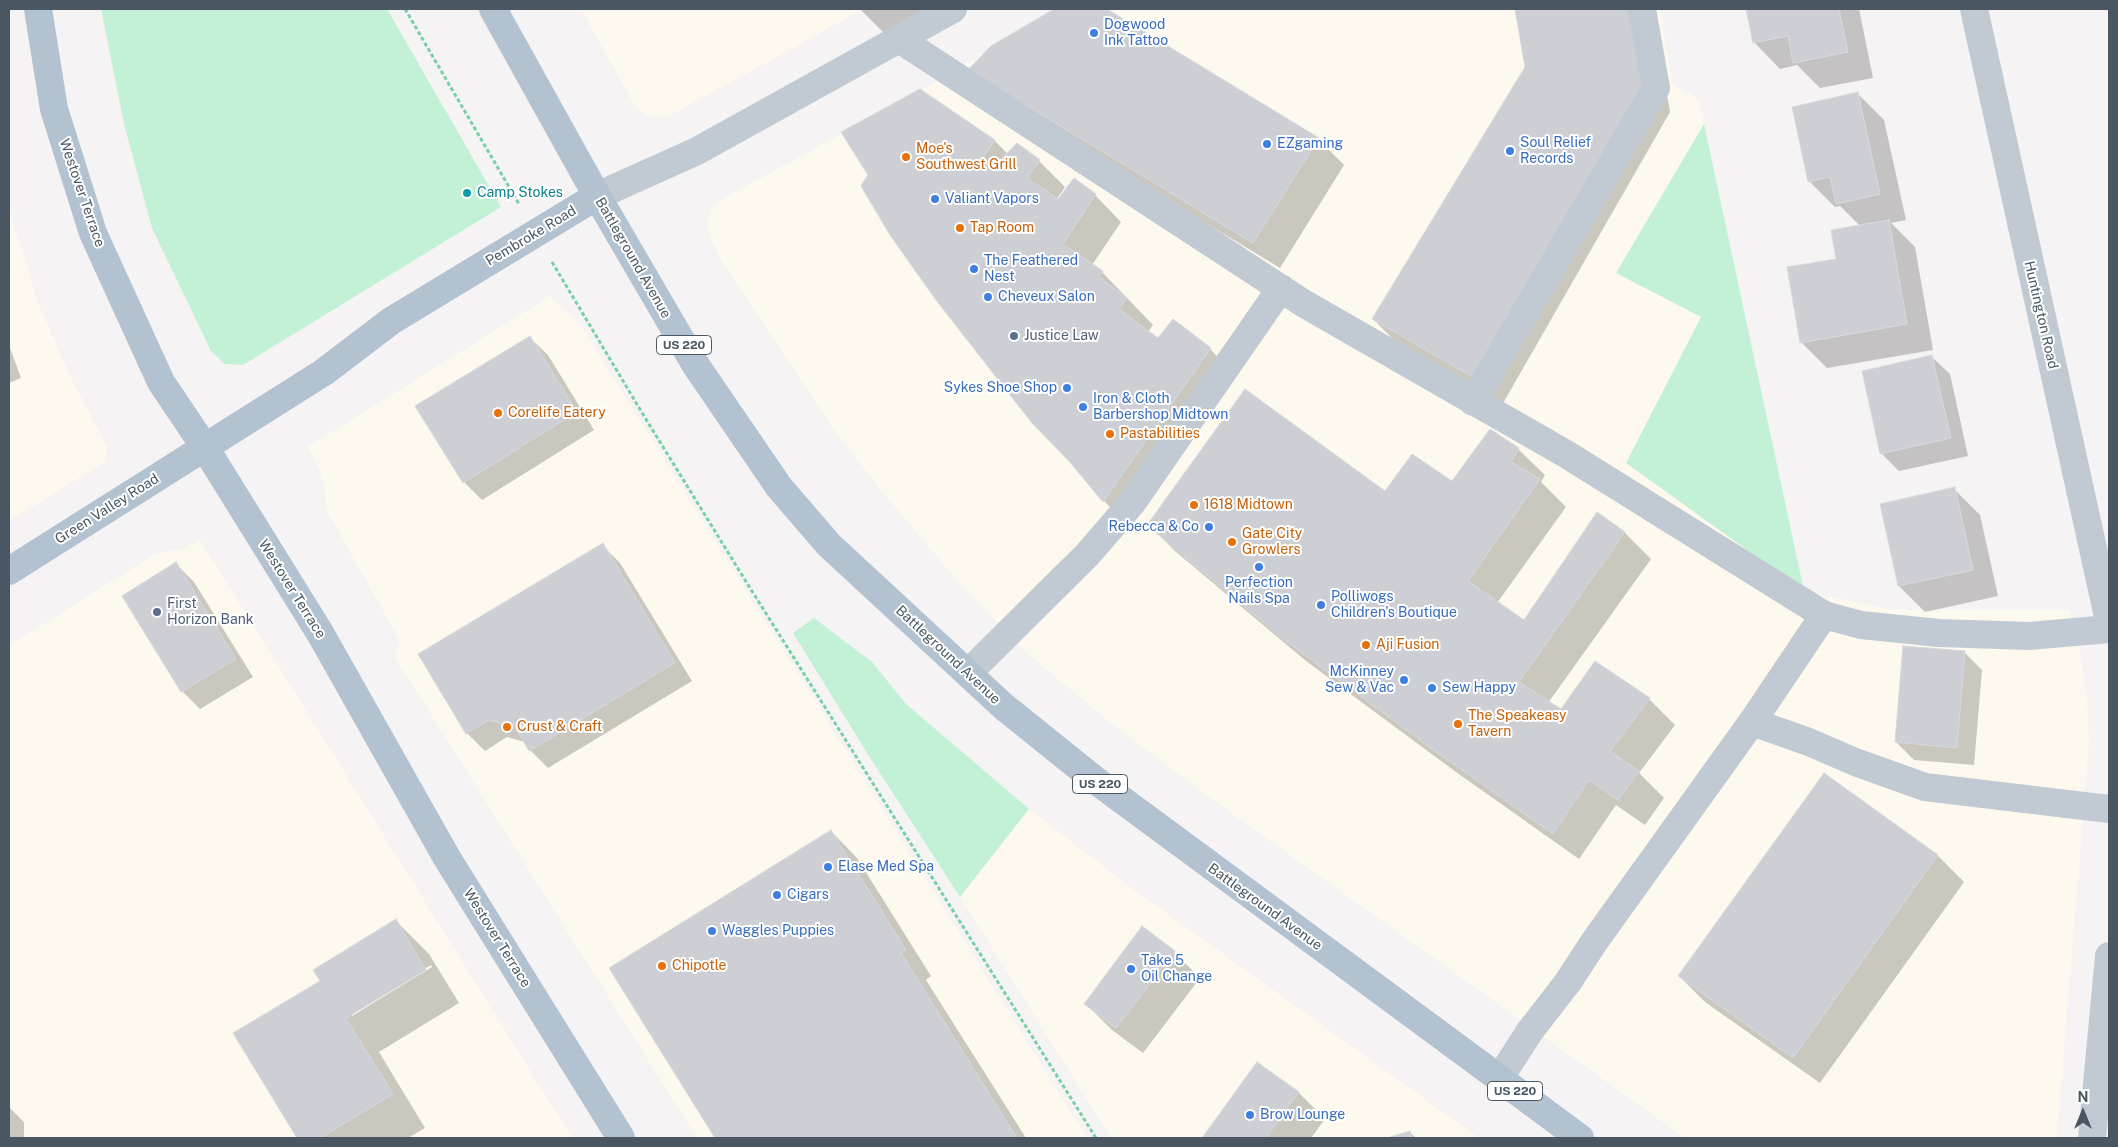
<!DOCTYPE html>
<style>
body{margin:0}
#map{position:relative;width:2118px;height:1147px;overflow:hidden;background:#f5f3f3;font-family:"Public Sans",sans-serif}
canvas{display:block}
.frame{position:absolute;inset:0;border:10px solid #4a5661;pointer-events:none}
.north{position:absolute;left:2058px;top:1087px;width:50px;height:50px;-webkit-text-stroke:4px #fff;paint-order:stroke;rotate:0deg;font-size:14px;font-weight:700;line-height:20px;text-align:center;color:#4a5661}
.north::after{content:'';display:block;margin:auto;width:18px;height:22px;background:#4a5661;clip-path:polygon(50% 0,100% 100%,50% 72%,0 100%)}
</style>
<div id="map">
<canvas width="2118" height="1147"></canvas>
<div class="frame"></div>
<div class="north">N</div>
</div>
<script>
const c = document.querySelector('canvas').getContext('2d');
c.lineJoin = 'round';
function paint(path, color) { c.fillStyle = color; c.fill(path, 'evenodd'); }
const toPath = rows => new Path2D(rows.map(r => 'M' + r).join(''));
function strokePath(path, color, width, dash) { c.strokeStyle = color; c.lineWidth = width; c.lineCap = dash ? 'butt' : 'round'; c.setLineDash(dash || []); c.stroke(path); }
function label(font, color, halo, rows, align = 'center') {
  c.font = font + ' "Public Sans",sans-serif'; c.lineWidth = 4; c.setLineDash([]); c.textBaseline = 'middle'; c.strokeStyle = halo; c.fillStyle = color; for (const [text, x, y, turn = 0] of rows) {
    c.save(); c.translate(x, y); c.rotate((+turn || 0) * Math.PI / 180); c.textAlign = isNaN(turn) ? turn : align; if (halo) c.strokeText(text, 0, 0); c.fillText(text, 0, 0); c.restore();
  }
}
const commercial = toPath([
 [581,9,864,9,669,116,650,117,636,108],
 [1056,9,1660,9,1673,85,1699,99,1704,124,1617,273,1701,317,1804,591,1892,610,2070,610,2081,659,2087,699,2089,742,2057,1138,1685,1138,1216,802,1112,724,1028,654,961,585,880,489,832,427,721,259,711,240,707,225,711,211,719,201,963,67],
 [9,210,39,305,70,376,108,448,105,462,9,521],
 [550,296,580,324,1087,1138,697,1138,395,657,400,641,327,511,323,478,308,447],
 [200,540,572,1138,9,1138,9,646,155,554,182,549],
 [1029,809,1130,887,1479,1138,1111,1138,960,897]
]);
const green = toPath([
 [101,9,387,9,501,207,243,365,225,364,211,351,152,228,124,124],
 [1704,124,1804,591,1626,463,1701,317,1616,273],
 [814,618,872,662,906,704,1029,809,960,897,869,756,793,633]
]);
const shadow = toPath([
 [860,9,945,9,890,39],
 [1057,9,1105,9,1318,139,1344,165,1280,268,996,96,992,47],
 [1516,9,1652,9,1670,112,1502,405,1399,345,1373,319,1526,67],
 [1747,9,1859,9,1873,78,1820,88,1797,65,1780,69,1754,42],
 [920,91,995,141,1008,154,1039,161,1065,187,1054,203,1095,195,1121,222,1092,265,1102,272,1153,325,1148,332,1159,340,1210,349,1236,376,1130,527,1104,501,1070,461],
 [1857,93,1884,120,1906,220,1891,223,1915,247,1933,350,1827,368,1801,342,1838,260,1860,226,1840,206,1835,207,1809,181],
 [530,338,548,355,594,430,482,500,464,482],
 [9,345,21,378,9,383],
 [1932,357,1950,374,1968,456,1899,471,1881,453],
 [1518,449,1545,475,1541,482,1566,507,1497,603,1524,621,1598,514,1625,533,1651,559,1548,703,1561,711,1649,699,1675,725,1639,773,1664,798,1645,825,1616,805,1579,859,1456,772,1306,661,1175,551,1149,525,1452,483],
 [1954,489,1980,515,1998,596,1925,612,1899,586],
 [602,545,620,563,692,681,548,768,530,750,525,742,507,737,485,751,467,733],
 [176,564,194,582,253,677,200,709,182,691,123,596],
 [1964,652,1982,670,1974,765,1914,760,1896,742],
 [1824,775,1938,856,1964,882,1820,1083,1705,1002,1679,976],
 [831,831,857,858,931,976,926,980,1026,1138,717,1138,610,969],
 [396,921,429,954,459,1003,379,1052,425,1128,408,1138,299,1138,235,1034,321,981],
 [431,965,432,967,352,1016,352,1013],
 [1174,952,1200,978,1143,1053,1112,1030,1085,1003],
 [1257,1063,1299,1093,1325,1119,1311,1138,1203,1138],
 [9,1107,24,1122,24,1138,9,1138],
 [1410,1132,1416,1138,1392,1138]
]);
const building = toPath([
 [1054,9,1107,9,1319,138,1253,243,968,70,991,46,1054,9],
 [1515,9,1631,9,1645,86,1476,379,1372,319,1525,67,1515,9],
 [1746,9,1839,9,1848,52,1793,63,1788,36,1753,43,1746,9],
 [920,89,995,140,981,160,993,168,1017,143,1040,160,1027,178,1058,199,1074,178,1096,194,1063,244,1103,271,1099,277,1127,298,1119,309,1158,338,1173,319,1211,348,1103,502,1069,461,1032,423,936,300,890,235,861,186,868,175,841,132,920,89],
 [1858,92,1880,194,1836,204,1830,177,1808,182,1792,107,1858,92],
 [1889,220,1907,324,1800,343,1787,267,1836,259,1831,230,1889,220],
 [530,336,577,412,463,483,415,406,530,336],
 [1932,355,1951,438,1880,454,1862,371,1932,355],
 [1245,389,1385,491,1412,454,1452,481,1490,429,1519,448,1511,462,1540,479,1468,581,1524,620,1597,512,1625,532,1519,682,1561,709,1595,661,1650,698,1610,751,1639,771,1618,800,1589,780,1553,834,1428,746,1278,635,1147,525,1245,389],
 [1955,487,1973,570,1898,586,1880,504,1955,487],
 [603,543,675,663,529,751,515,727,489,720,466,734,418,654,603,543],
 [176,562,236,659,181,692,122,596,176,562],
 [1903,646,1965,651,1957,748,1895,742,1903,646],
 [1824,773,1938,855,1793,1058,1678,976,1824,773],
 [831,830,906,950,901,953,1017,1138,715,1138,609,968,831,830],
 [396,919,426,970,346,1018,393,1094,320,1138,297,1138,233,1033,320,981,313,970,396,919],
 [1142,926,1175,951,1116,1028,1084,1004,1142,926],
 [1257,1062,1299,1092,1266,1138,1202,1138,1257,1062],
 [1410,1131,1412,1138,1387,1138,1410,1131]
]);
const path = toPath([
 [405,9,519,204],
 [552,262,644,416,750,588,1096,1138]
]);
const minor = toPath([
 [1974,9,2109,621],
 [899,39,1303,303,1566,454,1824,615,1861,625,1939,633,2029,636,2109,629],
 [597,196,697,151,953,9],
 [1473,402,1656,88,1642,9],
 [968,673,1087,555,1132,503,1281,288],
 [1752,722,1809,742,1855,762,1925,787,2109,809],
 [1499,1079,1530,1031,1568,982,1594,942,1752,722,1824,615],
 [2092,1138,2109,956]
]);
const major = toPath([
 [38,9,54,109,93,233,161,382,204,446,320,633,447,858,621,1138],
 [493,9,597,196,695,364,779,487,829,545,1003,706,1095,780,1580,1138],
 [9,571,324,372,391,321,597,196]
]);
const markers = [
 [1094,33,5,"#3f7fe0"],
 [1267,144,5,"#3f7fe0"],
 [1510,151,5,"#3f7fe0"],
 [906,157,5,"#e8710a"],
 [467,193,5,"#0f9aa8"],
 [935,199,5,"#3f7fe0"],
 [960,228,5,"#e8710a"],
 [974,269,5,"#3f7fe0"],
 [988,297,5,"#3f7fe0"],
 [1014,336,5,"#5c6f8a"],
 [1067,388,5,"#3f7fe0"],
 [1083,407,5,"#3f7fe0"],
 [498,413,5,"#e8710a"],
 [1110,434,5,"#e8710a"],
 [1194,505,5,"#e8710a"],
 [1209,527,5,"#3f7fe0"],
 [1232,542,5,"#e8710a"],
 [1259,567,5,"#3f7fe0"],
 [1321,605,5,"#3f7fe0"],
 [157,612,5,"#5c6f8a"],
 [1366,645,5,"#e8710a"],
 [1404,680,5,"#3f7fe0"],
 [1432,688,5,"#3f7fe0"],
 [1458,724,5,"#e8710a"],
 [507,727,5,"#e8710a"],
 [828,867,5,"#3f7fe0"],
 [777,895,5,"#3f7fe0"],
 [712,931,5,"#3f7fe0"],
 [662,966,5,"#e8710a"],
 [1131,969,5,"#3f7fe0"],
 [1250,1115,5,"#3f7fe0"]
];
const shields = [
 [684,345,55],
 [1100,784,55],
 [1515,1091,55]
];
const shieldNames = [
 ["US 220",684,345],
 ["US 220",1100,784],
 ["US 220",1515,1091]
];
const shopNames = [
 ["Dogwood",1104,25],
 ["Ink Tattoo",1104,41],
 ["Soul Relief",1520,143],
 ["Records",1520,159],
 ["EZgaming",1277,144],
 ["Valiant Vapors",945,199],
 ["The Feathered",984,261],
 ["Nest",984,277],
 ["Cheveux Salon",998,297],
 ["Sykes Shoe Shop",1057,388,"right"],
 ["Iron & Cloth",1093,399],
 ["Barbershop Midtown",1093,415],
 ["Rebecca & Co",1199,527,"right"],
 ["Perfection",1259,583,"center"],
 ["Nails Spa",1259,599,"center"],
 ["Polliwogs",1331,597],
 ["Children's Boutique",1331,613],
 ["McKinney",1394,672,"right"],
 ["Sew & Vac",1394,688,"right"],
 ["Sew Happy",1442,688],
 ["Elase Med Spa",838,867],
 ["Cigars",787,895],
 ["Waggles Puppies",722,931],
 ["Take 5",1141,961],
 ["Oil Change",1141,977],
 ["Brow Lounge",1260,1115]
];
const foodNames = [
 ["Moe's",916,149],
 ["Southwest Grill",916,165],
 ["Tap Room",970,228],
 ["Corelife Eatery",508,413],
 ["Pastabilities",1120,434],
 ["1618 Midtown",1204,505],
 ["Gate City",1242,534],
 ["Growlers",1242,550],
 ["Aji Fusion",1376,645],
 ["The Speakeasy",1468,716],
 ["Tavern",1468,732],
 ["Crust & Craft",517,727],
 ["Chipotle",672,966]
];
const streetNames = [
 ["Westover Terrace",82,193,71],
 ["Pembroke Road",531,236,-31],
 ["Battleground Avenue",633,258,60],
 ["Huntington Road",2041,315,77],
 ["Green Valley Road",107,509,-32],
 ["Westover Terrace",292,589,58],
 ["Battleground Avenue",948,655,43],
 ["Battleground Avenue",1265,907,36],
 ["Westover Terrace",497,938,58]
];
const cultureNames = [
 ["Camp Stokes",477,193]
];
const serviceNames = [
 ["Justice Law",1024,336],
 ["First",167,604],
 ["Horizon Bank",167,620]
];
paint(commercial, '#fdf9ef');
paint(green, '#c3f1d5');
paint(shadow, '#0003');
paint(building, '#cdcfd5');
strokePath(building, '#d7d9de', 1);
strokePath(path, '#7ad0a6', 3, [4, 2.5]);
strokePath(minor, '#c1cad2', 28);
strokePath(major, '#b3c2d1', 28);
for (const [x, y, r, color] of markers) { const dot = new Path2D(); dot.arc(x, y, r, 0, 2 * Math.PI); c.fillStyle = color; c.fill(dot); strokePath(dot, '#fff', 2); }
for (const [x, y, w] of shields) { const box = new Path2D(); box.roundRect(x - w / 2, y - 9.5, w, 19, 4); c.fillStyle = '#fff'; c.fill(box); strokePath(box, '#4a5661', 1); }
label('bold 12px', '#4a5661', null, shieldNames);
label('14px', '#366cbe', '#fff', shopNames, 'left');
label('14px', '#c56008', '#fff', foodNames, 'left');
label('14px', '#4a5661', '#fff', streetNames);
label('14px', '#0d838f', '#fff', cultureNames, 'left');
label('14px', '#4e5e75', '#fff', serviceNames, 'left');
</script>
